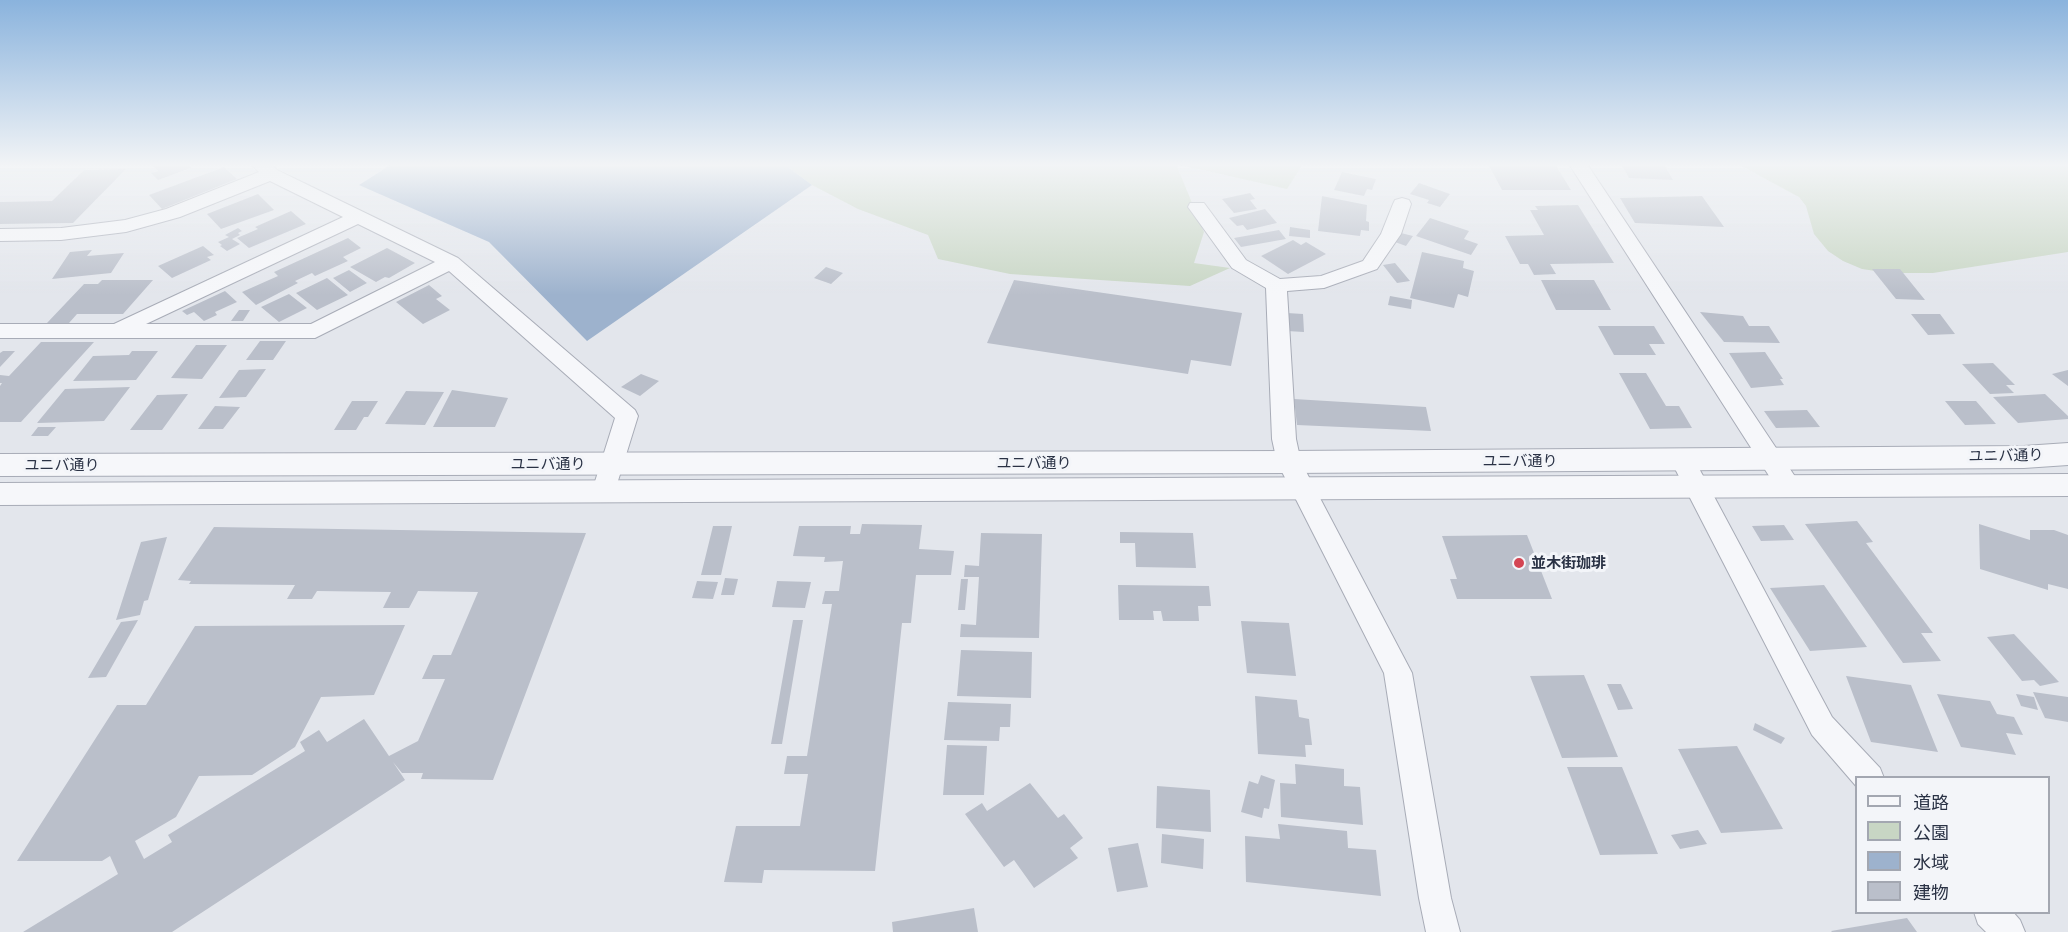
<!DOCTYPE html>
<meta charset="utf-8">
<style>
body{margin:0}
#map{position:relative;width:2068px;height:932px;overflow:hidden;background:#e3e6ec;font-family:Raleway,"Noto Sans JP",sans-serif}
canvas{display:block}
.legend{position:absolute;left:1855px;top:776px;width:195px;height:138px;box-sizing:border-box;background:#f3f5f9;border:2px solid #a3a7b1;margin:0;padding:8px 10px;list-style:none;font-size:18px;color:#2a3245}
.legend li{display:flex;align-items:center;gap:12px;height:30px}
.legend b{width:30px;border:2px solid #a3a7b1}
</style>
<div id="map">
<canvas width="2068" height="932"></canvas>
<ul class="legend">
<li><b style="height:8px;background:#f6f7fa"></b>道路</li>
<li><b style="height:16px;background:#c8d6c4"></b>公園</li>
<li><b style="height:16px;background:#9db2cd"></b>水域</li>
<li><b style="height:16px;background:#babfca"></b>建物</li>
</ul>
</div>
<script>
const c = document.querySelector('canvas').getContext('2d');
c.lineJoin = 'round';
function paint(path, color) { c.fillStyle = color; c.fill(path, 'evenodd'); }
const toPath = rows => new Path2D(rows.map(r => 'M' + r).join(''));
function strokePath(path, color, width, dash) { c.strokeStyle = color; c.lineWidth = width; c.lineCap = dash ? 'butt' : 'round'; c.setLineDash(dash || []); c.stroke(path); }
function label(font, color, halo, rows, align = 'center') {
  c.font = font + ' Raleway,"Noto Sans JP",sans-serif'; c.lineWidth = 6; c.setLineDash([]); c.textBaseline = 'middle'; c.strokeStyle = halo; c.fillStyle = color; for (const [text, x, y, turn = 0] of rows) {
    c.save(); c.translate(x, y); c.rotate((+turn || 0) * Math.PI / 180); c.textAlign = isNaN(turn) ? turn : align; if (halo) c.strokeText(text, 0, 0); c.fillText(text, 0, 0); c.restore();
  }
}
const green = toPath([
 [784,164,1303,164,1287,189,1176,164,1204,232,1194,263,1230,268,1190,286,1010,274,938,259,928,235,858,209,812,185],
 [1738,164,2068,164,2068,252,1933,273,1889,273,1862,269,1843,261,1828,251,1814,234,1806,206,1799,197]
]);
const water = toPath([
 [392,164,784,164,812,185,587,341,489,242,359,185]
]);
const building = toPath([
 [151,164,187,164,191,168,158,180,151,173,158,171],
 [1488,164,1555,164,1571,190,1502,190],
 [1621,164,1664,164,1673,180,1629,178],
 [224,167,237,179,162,209,149,195],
 [126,169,73,223,0,224,0,202,52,201,84,170],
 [1342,172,1376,179,1372,190,1367,189,1364,196,1334,190],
 [1419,183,1450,194,1440,207,1427,203,1429,200,1410,194],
 [1250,193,1255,199,1250,200,1257,209,1234,213,1222,199],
 [258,194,274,210,221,229,207,214],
 [1322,196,1367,205,1366,221,1369,222,1369,231,1361,230,1360,236,1318,231],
 [1702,196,1724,227,1635,223,1620,198],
 [1578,205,1614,263,1550,264,1556,274,1534,275,1528,264,1520,264,1505,236,1544,235,1530,210,1538,210,1535,206],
 [1265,209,1277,223,1247,230,1243,225,1237,226,1229,218],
 [291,211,306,224,249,248,237,238,258,229,255,227],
 [1430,218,1469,231,1464,239,1478,244,1471,255,1416,236],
 [1290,227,1310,230,1310,238,1289,236],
 [238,228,242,231,238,233,240,235,232,239,240,244,227,251,220,246,222,245,218,242,229,237,225,235],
 [1279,230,1286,239,1241,247,1234,238],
 [1401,233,1413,236,1406,246,1395,242],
 [348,238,361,248,343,257,348,261,315,276,312,273,295,281,298,283,256,305,242,292,278,276,274,272],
 [1293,240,1301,245,1306,242,1326,254,1288,274,1261,256],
 [203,246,214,255,207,257,211,260,172,278,158,266],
 [387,248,415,263,389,278,385,277,376,282,350,267],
 [92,250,87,256,124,253,111,273,52,279,70,252],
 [1422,252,1464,261,1463,268,1474,271,1468,297,1458,294,1454,308,1410,298],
 [1395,263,1410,281,1397,283,1383,265],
 [826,267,843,273,831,284,814,278],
 [1872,269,1900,269,1925,300,1896,299],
 [349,270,367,283,350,292,333,278],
 [327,278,348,295,317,310,296,293],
 [102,280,153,280,123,314,77,314,69,323,47,323,84,284,98,284],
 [1014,280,1242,313,1231,366,1191,360,1188,374,987,343],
 [1541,280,1594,280,1611,310,1556,310],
 [429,285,442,296,436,299,450,310,423,324,396,302],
 [225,291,237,302,215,312,217,315,204,321,194,312,187,315,182,311],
 [289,294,307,308,279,322,261,307],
 [1390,296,1412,300,1411,309,1388,305],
 [239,310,250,310,243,321,231,321],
 [1700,312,1743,316,1749,326,1769,326,1780,343,1724,342],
 [1287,313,1303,314,1304,332,1287,331],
 [1911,314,1940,314,1955,334,1928,335],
 [1598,326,1654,326,1665,344,1649,344,1656,355,1614,355],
 [260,341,286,341,273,360,246,360],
 [41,342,94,342,21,422,0,422,0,386,2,383,0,383,0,375,9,376],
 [196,345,227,345,202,379,171,378],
 [3,351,15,351,0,367,0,353],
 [132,351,158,351,136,380,73,381,93,356,129,355],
 [1765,352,1783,379,1780,379,1784,385,1751,388,1729,353],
 [1993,363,2015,385,2006,385,2014,393,1990,394,1962,364],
 [266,369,246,397,219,398,239,370],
 [2068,370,2068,386,2052,374],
 [1619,373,1646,373,1666,406,1679,406,1692,428,1650,429],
 [641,374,659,381,640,396,621,387],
 [130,387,104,421,37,423,65,389],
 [452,390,508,398,495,427,433,427],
 [406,391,444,392,425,425,385,424],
 [188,394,162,430,130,430,157,395],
 [2045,394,2068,416,2068,419,2018,423,1993,397],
 [1294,399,1426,407,1431,431,1297,425],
 [352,401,378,401,368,417,364,417,356,430,334,430],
 [1945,401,1976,401,1996,424,1965,425],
 [215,406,240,407,223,429,198,429],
 [1807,410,1820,427,1776,428,1764,411],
 [38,427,56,427,48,436,31,436],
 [1857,521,1873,542,1866,543,1933,633,1921,633,1941,661,1903,663,1805,524],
 [862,524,922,525,919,549,954,551,951,575,916,575,911,623,902,623,875,871,764,870,762,883,724,882,736,826,800,826,808,774,784,774,787,756,807,756,832,604,822,604,825,591,839,591,843,561,824,562,825,557,793,556,799,526,851,526,850,534,860,534],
 [1979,524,2030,540,2030,530,2054,530,2068,535,2068,589,2048,584,2048,590,1980,569],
 [1784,525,1794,540,1761,541,1752,526],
 [713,526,732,526,721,575,701,575],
 [214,527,586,533,493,780,421,779,423,773,402,773,393,762,405,780,172,932,23,932,118,874,110,856,102,861,17,861,117,705,146,705,195,626,405,625,374,695,321,697,295,747,252,775,199,776,176,817,135,841,144,859,172,842,168,835,305,751,300,742,319,730,327,742,364,719,389,756,418,741,445,679,422,679,433,655,451,655,478,592,418,591,409,608,383,608,391,592,317,591,312,599,287,599,295,585,189,584,191,581,178,580],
 [1120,532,1193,533,1196,568,1136,567,1135,543,1120,543],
 [981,533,1042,534,1039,638,960,637,961,624,976,625,979,577,964,577,965,565,979,566],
 [1527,535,1552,599,1457,599,1450,579,1457,579,1442,536],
 [167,537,148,600,144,601,140,615,116,620,141,542],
 [725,578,738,579,734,595,721,595],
 [961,579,968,579,965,610,958,610],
 [697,581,718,582,713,599,692,598],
 [777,581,811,582,805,608,772,607],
 [1118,585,1209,586,1211,606,1198,606,1199,621,1163,621,1161,611,1153,611,1154,620,1119,620],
 [1824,585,1867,647,1810,651,1770,588],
 [138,620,106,677,88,678,121,622],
 [793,620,803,620,782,744,771,744],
 [1241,621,1289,623,1296,676,1247,673],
 [2014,634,2059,682,2040,686,2034,680,2022,681,1987,637],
 [961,650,1032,652,1031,698,957,696],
 [1584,675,1618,757,1562,758,1530,676],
 [1846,676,1911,685,1938,752,1871,742],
 [1607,684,1621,684,1633,709,1618,710],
 [2033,692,2068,697,2068,722,2045,718],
 [1937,694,1990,701,1997,714,2014,717,2023,735,2006,733,2016,755,1961,747],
 [2016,694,2034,697,2038,710,2021,706],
 [1255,696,1297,700,1299,717,1309,719,1312,745,1305,745,1306,757,1258,754],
 [948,702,1011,704,1010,727,1000,727,999,741,944,740],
 [1755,723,1785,738,1781,744,1753,730],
 [947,745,987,746,984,795,943,795],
 [1737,746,1783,829,1721,833,1678,749],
 [1295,764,1344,769,1344,786,1360,787,1363,825,1281,817,1280,783,1296,784],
 [1567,767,1622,767,1658,854,1600,855],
 [1261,775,1275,780,1269,809,1264,808,1262,818,1241,812,1249,781,1258,784],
 [1030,783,1058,818,1064,814,1083,838,1070,848,1078,858,1034,888,1014,860,1004,867,965,814,982,803,987,811],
 [1157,786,1210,790,1211,832,1156,828],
 [1278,824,1347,831,1348,848,1376,850,1381,896,1246,882,1245,836,1280,839],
 [1698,830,1707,844,1680,849,1671,835],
 [1162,834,1204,839,1203,869,1161,863],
 [1138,843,1148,887,1117,892,1108,848],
 [974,908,978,932,893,932,892,922],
 [1907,918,1917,932,1832,932,1831,931]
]);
const minor = toPath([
 [251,164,271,164,277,170,458,258,635,410,638,416,613,497,604,500,595,497,592,491,615,418,449,271,315,338,0,338,0,324,114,324,343,217,270,181,180,217,126,232,61,240,0,241,0,229,61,228,125,220,166,209,259,172,251,164],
 [358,224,435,262,311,324,146,324,358,224],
 [1569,164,1587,164,1798,481,1801,487,1798,493,1789,496,1780,493,1569,164],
 [1402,198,1409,200,1411,204,1401,234,1377,269,1324,288,1287,291,1296,439,1301,462,1412,673,1451,898,1460,932,1426,932,1419,898,1384,673,1277,462,1272,439,1266,288,1232,268,1188,207,1190,203,1204,203,1246,260,1280,279,1321,276,1363,261,1381,234,1393,204,1395,200,1402,198],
 [1682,450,1690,453,1694,459,1832,717,1880,768,1884,778,1856,778,1856,786,1812,735,1670,459,1674,453,1682,450],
 [1974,912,2013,912,2020,920,2025,932,1986,932,1978,924,1974,912]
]);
const tertiary = toPath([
 [2068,443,2068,465,2024,468,1289,473,0,476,0,454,1289,451,2024,446,2068,443],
 [2068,474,2068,496,0,505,0,483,2068,474]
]);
const markers = [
 [1519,563,6,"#d44553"]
];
const streetNames = [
 ["ユニバ通り",2006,456,-1],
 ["ユニバ通り",1520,461],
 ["ユニバ通り",1034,463],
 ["ユニバ通り",548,464],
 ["ユニバ通り",62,465]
];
const poiNames = [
 ["並木街珈琲",1531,563]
];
paint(green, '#c8d6c4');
paint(water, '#9db2cd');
paint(building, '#babfca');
strokePath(minor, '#a8acb7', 2);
strokePath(tertiary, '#a8acb7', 2);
paint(minor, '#f6f7fa');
paint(tertiary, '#f6f7fa');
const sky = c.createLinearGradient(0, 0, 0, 295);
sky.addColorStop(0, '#8ab3dd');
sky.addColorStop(0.56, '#f2f4f6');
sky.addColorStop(1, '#f2f4f600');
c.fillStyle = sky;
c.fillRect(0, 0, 2068, 295);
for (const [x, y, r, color] of markers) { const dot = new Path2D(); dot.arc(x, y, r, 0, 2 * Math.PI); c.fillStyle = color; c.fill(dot); strokePath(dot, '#f3f5f9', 2); }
label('15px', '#2a3245', '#f3f5f9', streetNames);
label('bold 15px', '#2a3245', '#f3f5f9', poiNames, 'left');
</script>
